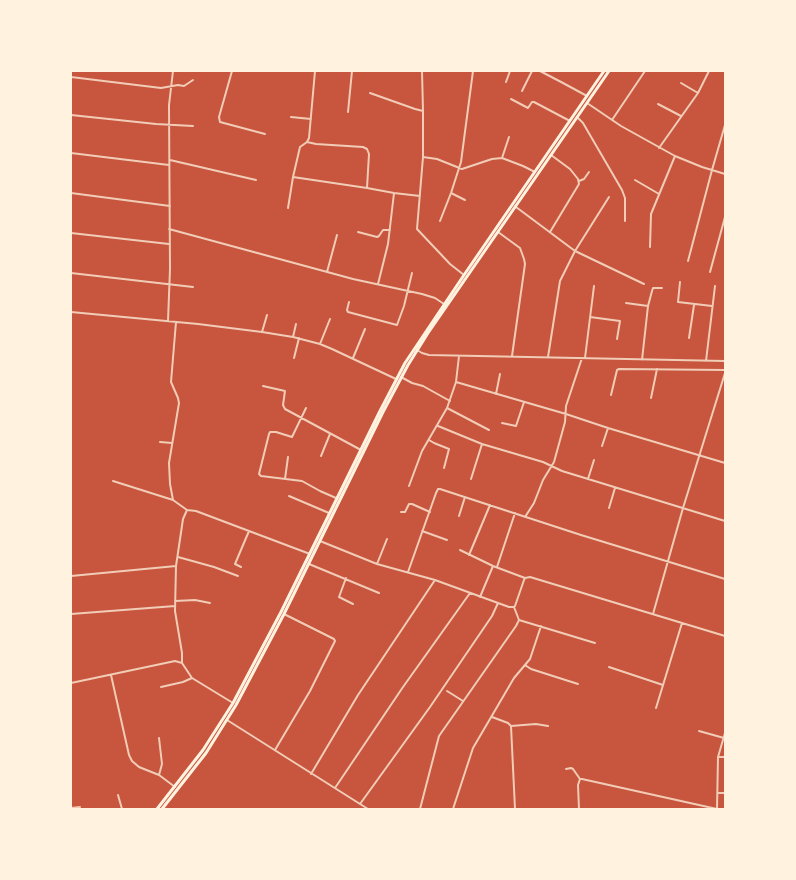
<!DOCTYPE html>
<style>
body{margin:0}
#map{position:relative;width:796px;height:880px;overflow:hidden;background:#c8553d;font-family:Rubik,sans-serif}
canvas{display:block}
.frame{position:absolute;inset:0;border:72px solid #fff3e0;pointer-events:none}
</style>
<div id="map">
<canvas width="796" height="880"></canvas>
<div class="frame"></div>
</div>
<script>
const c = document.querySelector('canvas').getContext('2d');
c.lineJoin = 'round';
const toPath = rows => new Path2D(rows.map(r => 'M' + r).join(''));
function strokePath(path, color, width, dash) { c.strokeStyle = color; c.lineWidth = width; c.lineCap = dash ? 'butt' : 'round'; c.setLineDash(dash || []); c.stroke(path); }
const minor = toPath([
 [232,71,219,117,220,122,265,134],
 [315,71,309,138,307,142,300,147,293,177,367,188,394,193,420,196],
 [422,71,423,111,423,157,417,229,450,264,464,275],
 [540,71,563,83,587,96],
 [71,77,161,88,178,85,184,86,193,80],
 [506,82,510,71],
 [681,83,698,93],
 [522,91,532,71],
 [370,93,415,109,423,111],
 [511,99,528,108,532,102,534,102,570,121],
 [587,103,621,126,675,156,702,167,725,174],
 [658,104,681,116],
 [348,112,352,71],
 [71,115,156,124,193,126],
 [291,117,311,119],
 [577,117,583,123,622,190,625,198,625,221],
 [612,120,645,71],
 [307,142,316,144,363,147,367,149,369,154,367,188],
 [659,148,698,93,709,71],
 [71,153,169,165],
 [423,157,437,159,462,169,492,159,502,158,523,166,535,172],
 [502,158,509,137],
 [170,160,256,180],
 [635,180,659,194],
 [579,181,584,179,589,172],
 [71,193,170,206],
 [451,193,465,200],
 [516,207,575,251,644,284],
 [288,208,293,177],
 [440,221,451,193,461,162,473,71],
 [169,229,353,279,422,294,435,298,444,304],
 [358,232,377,237,379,236,383,230,390,230],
 [498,232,520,248,524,259,525,264,512,356],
 [550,232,579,184,578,179,570,169,551,155],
 [71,233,169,244],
 [650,247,651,214,675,156],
 [688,261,712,170,725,125],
 [327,272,337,235],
 [710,272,725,217],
 [71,273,193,287],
 [680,282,678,302,712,306],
 [378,284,388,244,394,193],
 [349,302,347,310,348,312,397,325,404,306,412,273],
 [626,303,648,306],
 [71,312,198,324,262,332,293,337,320,344,332,349,396,379],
 [590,317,620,321,617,339],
 [168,321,170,269,169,105,173,71],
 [262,332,267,315],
 [293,337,296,324],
 [689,338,694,305],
 [320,344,330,319],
 [417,350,422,353,429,355,725,361],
 [548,357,560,281,575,251,609,197],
 [294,358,299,338],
 [353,358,365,329],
 [585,358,594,286],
 [642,360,648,306,652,291,653,288,662,288],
 [706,361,715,286],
 [401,377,412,383,423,386,450,401],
 [456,382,566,414,608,428,725,463],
 [263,386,285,391,283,405,285,409,361,450],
 [496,394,500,374],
 [611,395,617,370,619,369,725,370],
 [651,398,657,369],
 [306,408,292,437,276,432,270,432,269,434,259,474,261,476,302,481,320,491,336,498],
 [447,408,489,430],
 [502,423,516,426,524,402],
 [438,426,482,444,543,462,562,471,725,521],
 [429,440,434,443,449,449,444,468],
 [160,442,172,443],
 [602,446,608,428],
 [321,456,330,434],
 [285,479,288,457],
 [471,479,482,444],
 [588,479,594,460],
 [113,481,173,500,187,510,196,511,310,554],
 [409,486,422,451,447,408,456,382,459,356],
 [289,496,329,513],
 [173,500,170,484,169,463,179,403,178,398,171,382,176,322],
 [609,508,615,488],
 [401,512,405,512,409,504,412,504,430,512],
 [459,516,465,497],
 [525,517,534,503,543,480,554,462,565,422,566,406,582,358],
 [422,531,447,540],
 [320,541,377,564,435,580,509,607,514,607,515,606,524,580,525,578,530,577,725,636],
 [460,550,493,566,525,578],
 [469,555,490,505],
 [178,557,214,567,238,576],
 [309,564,379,593],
 [377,564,387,539],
 [241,567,235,564,249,531],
 [497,567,515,513],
 [408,572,436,493,438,489,440,489,581,535,725,579],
 [71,576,176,566],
 [346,578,339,597,353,604],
 [480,597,493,566],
 [175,601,195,600,210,603],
 [71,614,175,606],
 [653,614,683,508,725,373],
 [519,620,595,643],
 [182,663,182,653,175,611,176,566,183,519,187,510],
 [525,665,531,669,578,684],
 [609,667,663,685],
 [111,675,129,755,132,761,139,767,159,775,175,787],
 [71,683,175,661,182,663,192,678,233,703],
 [161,687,183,682,192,678],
 [447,691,463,701],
 [656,708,682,623],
 [492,717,508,723,511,726,515,809],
 [227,720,368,809],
 [511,726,536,724,548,726],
 [699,731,724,738],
 [275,750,310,691,335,641,334,639,284,614],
 [718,757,725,757],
 [566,769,571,768,573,769,580,779],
 [311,774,358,695,435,580],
 [159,775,162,764,159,738],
 [335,788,403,687,470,593],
 [718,793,725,793],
 [118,795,122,809],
 [360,804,430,707,492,616,498,603],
 [71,808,80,807],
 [420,809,439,736,516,626,519,620,514,607],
 [453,809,473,748,514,678,530,659,541,626],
 [579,809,578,785,580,779,582,779,717,809],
 [717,809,718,757,725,733]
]);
const primary = toPath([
 [157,809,203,750,233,703,281,612,380,411,405,363,464,275,604,71],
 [162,809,206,753,236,705,284,614,383,412,408,365,428,333,609,71]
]);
strokePath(minor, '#f1ccb7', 2);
strokePath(primary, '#fff3e0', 3);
</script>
